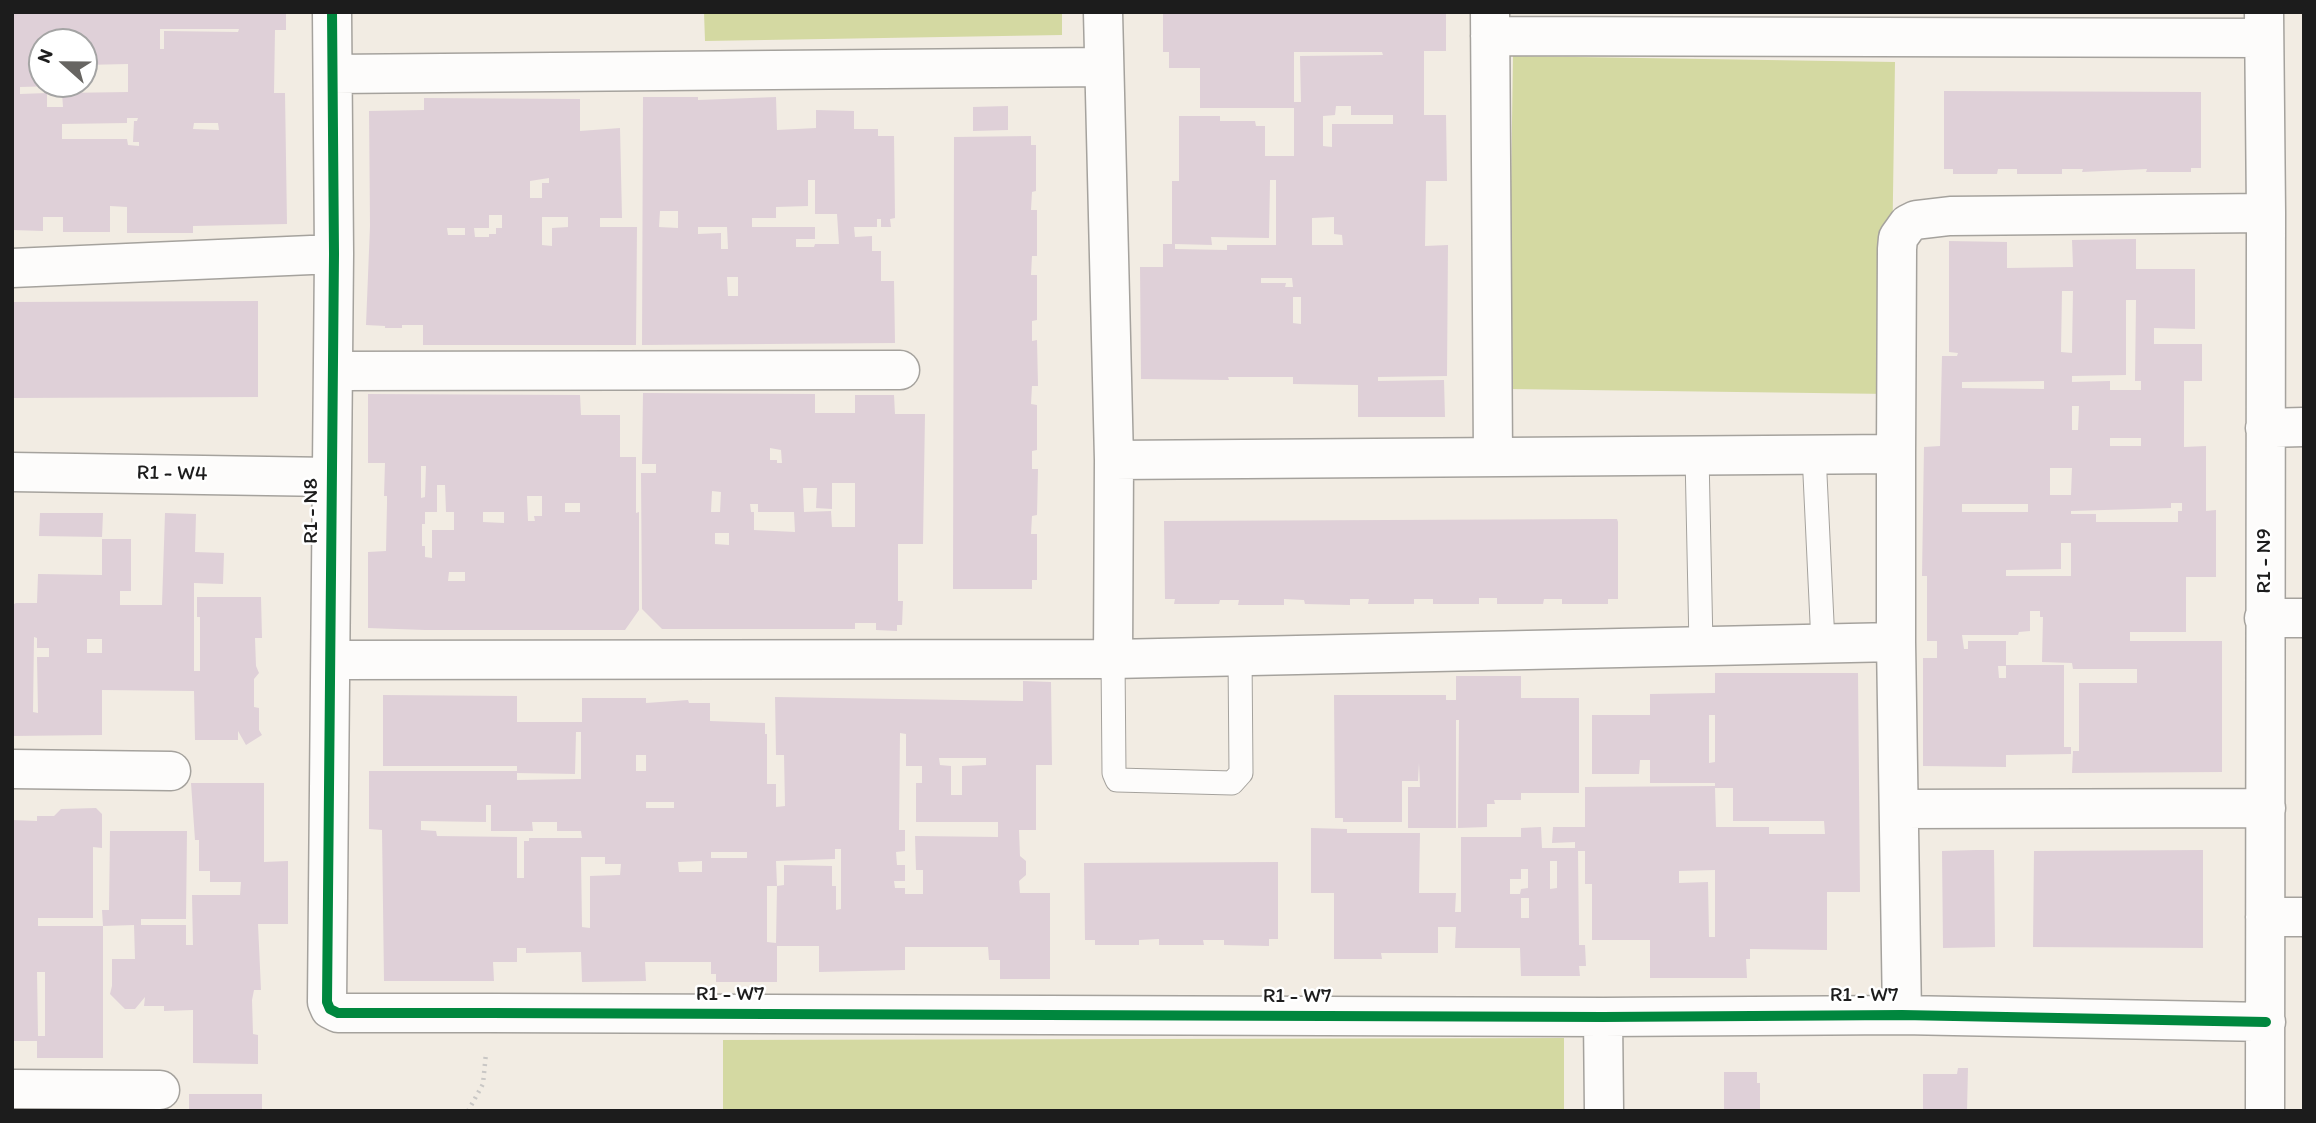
<!DOCTYPE html>
<style>
body{margin:0}
#map{position:relative;width:2316px;height:1123px;overflow:hidden;background:#f2ece3;font-family:Itim,sans-serif}
canvas{display:block}
.frame{position:absolute;inset:0;border:14px solid #1c1c1c;pointer-events:none}
.north{position:absolute;left:28px;top:28px;width:70px;height:70px;box-sizing:border-box;background:#fff;border:2px solid #a4a4a4;border-radius:50%;rotate:291deg;font-size:19px;font-weight:700;line-height:28px;text-align:center;color:#1c1c1c}
.north::after{content:'';display:block;margin:auto;width:24px;height:32px;background:#676562;clip-path:polygon(50% 0,100% 100%,50% 72%,0 100%)}
</style>
<div id="map">
<canvas width="2316" height="1123"></canvas>
<div class="frame"></div>
<div class="north">N</div>
</div>
<script>
const c = document.querySelector('canvas').getContext('2d');
c.lineJoin = 'round';
function paint(path, color) { c.fillStyle = color; c.fill(path, 'evenodd'); }
const toPath = rows => new Path2D(rows.map(r => 'M' + r).join(''));
function strokePath(path, color, width, dash) { c.strokeStyle = color; c.lineWidth = width; c.lineCap = dash ? 'butt' : 'round'; c.setLineDash(dash || []); c.stroke(path); }
function label(font, color, halo, rows, align = 'center') {
  c.font = font + ' Itim,sans-serif'; c.lineWidth = 5; c.setLineDash([]); c.textBaseline = 'middle'; c.strokeStyle = halo; c.fillStyle = color; for (const [text, x, y, turn = 0] of rows) {
    c.save(); c.translate(x, y); c.rotate((+turn || 0) * Math.PI / 180); c.textAlign = isNaN(turn) ? turn : align; if (halo) c.strokeText(text, 0, 0); c.fillText(text, 0, 0); c.restore();
  }
}
const green = toPath([
 [704,12,1062,12,1062,35,705,41],
 [1513,56,1895,62,1890,394,1508,389],
 [1564,1038,1564,1111,723,1111,723,1040]
]);
const building = toPath([
 [12,12,286,12,286,30,275,30,274,93,285,93,287,224,193,226,193,233,127,233,127,207,110,206,110,232,63,232,63,217,43,217,43,231,12,230],
 [160,29,239,29,238,32,164,31,164,49,160,49],
 [42,42,84,42,84,65,128,64,128,92,62,93,63,107,47,107,47,93,20,94,20,87,58,86,58,84,42,84],
 [127,118,138,118,137,121,134,121,133,142,139,142,139,146,128,145,127,139,62,139,62,124,127,123],
 [194,123,218,123,219,130,193,129],
 [1163,12,1446,12,1446,51,1424,51,1424,115,1446,115,1447,181,1426,181,1425,246,1448,245,1447,376,1378,377,1378,381,1444,380,1445,417,1358,417,1358,385,1293,384,1293,377,1228,377,1229,380,1141,379,1140,267,1163,267,1163,244,1172,244,1172,181,1179,181,1179,116,1220,116,1220,121,1255,121,1256,126,1265,126,1265,156,1294,156,1294,108,1200,108,1200,68,1169,68,1169,52,1163,52],
 [1294,52,1382,52,1383,55,1300,56,1301,102,1294,102],
 [1336,106,1351,106,1351,115,1393,115,1393,124,1332,124,1332,147,1323,146,1323,116,1335,115],
 [1270,180,1276,180,1276,245,1227,245,1227,250,1175,249,1175,244,1212,245,1211,237,1269,238],
 [1334,217,1334,234,1342,235,1343,245,1312,245,1312,218],
 [1261,278,1292,278,1293,287,1285,287,1286,283,1261,283],
 [1293,297,1301,297,1301,324,1293,323],
 [1944,91,2201,92,2201,168,2191,168,2191,172,2146,172,2147,169,2082,172,2083,169,2062,169,2062,174,2017,174,2017,169,1998,169,1997,174,1953,174,1953,169,1944,169],
 [643,97,698,97,698,100,776,97,777,130,816,128,816,110,854,111,854,129,878,129,878,136,894,136,895,218,890,219,891,227,881,227,881,219,877,219,877,227,854,227,855,237,872,236,872,251,881,251,881,281,894,281,895,343,642,345],
 [808,180,815,180,815,214,837,214,839,244,815,244,814,247,796,247,796,239,815,239,815,227,752,227,752,218,776,218,776,207,808,206],
 [660,211,678,211,678,228,659,227],
 [698,227,727,227,728,249,721,249,721,233,698,234],
 [727,277,738,277,738,296,728,296],
 [424,98,580,99,580,131,620,128,622,218,600,218,600,227,637,227,636,345,423,345,423,325,402,325,402,328,385,328,385,326,366,325,370,226,369,111,424,110],
 [549,178,549,183,542,183,542,198,530,198,530,181],
 [489,215,502,215,502,228,496,228,496,234,489,234,489,237,475,237,474,228,489,228],
 [542,217,568,217,568,227,552,228,552,246,542,245],
 [447,228,465,228,465,235,448,235],
 [1008,106,1008,130,973,131,973,107],
 [1031,136,1031,145,1036,145,1036,191,1032,192,1031,210,1037,210,1037,256,1032,256,1031,275,1037,275,1037,320,1032,321,1032,341,1037,340,1038,386,1032,386,1031,404,1037,405,1037,450,1032,451,1032,469,1038,469,1037,515,1032,516,1031,534,1037,534,1037,580,1032,580,1032,589,953,589,954,137],
 [2136,239,2136,269,2195,269,2195,329,2154,328,2154,344,2202,344,2202,381,2184,381,2184,447,2206,446,2206,511,2216,510,2216,577,2186,577,2186,632,2130,632,2130,641,2222,641,2222,772,2072,773,2073,751,2079,751,2079,683,2137,683,2137,669,2073,669,2072,663,2042,662,2043,617,2040,617,2040,611,2030,611,2030,631,2019,632,2018,635,1962,635,1964,649,1968,649,1968,641,2006,641,2006,666,1998,666,1999,678,2006,678,2006,665,2064,665,2064,747,2071,747,2071,754,2006,755,2006,767,1923,766,1923,658,1937,658,1937,641,1927,641,1927,576,1922,576,1924,447,1940,446,1942,356,1957,356,1958,353,1949,352,1949,241,2007,242,2007,268,2073,267,2072,240],
 [2062,291,2073,291,2072,353,2061,352],
 [2126,300,2136,300,2135,381,2141,381,2141,390,2110,390,2110,381,2072,382,2072,376,2126,375],
 [2044,381,2044,389,1962,388,1962,382],
 [2072,406,2079,406,2078,430,2072,430],
 [2110,438,2141,438,2141,446,2110,446],
 [2050,468,2072,468,2071,495,2050,495],
 [2171,503,2182,503,2182,511,2178,511,2178,522,2096,522,2096,514,2071,514,2071,511,2171,508],
 [1962,504,2028,504,2028,512,1962,512],
 [2061,543,2071,543,2071,576,2006,576,2006,570,2061,569],
 [258,301,258,397,12,398,12,302],
 [643,393,815,394,815,413,855,413,855,395,894,395,895,414,925,414,923,544,898,544,898,601,903,601,902,625,897,625,897,631,876,630,876,623,855,623,855,629,662,629,642,609,641,473,656,473,656,464,642,464],
 [770,448,781,450,782,463,777,463,777,460,770,460],
 [832,483,855,483,855,527,832,527,831,511,804,512,803,488,817,488,816,508,832,509],
 [712,491,721,492,720,512,711,512],
 [750,504,758,504,758,512,794,512,795,532,754,530,754,512,751,512],
 [715,533,729,533,729,545,715,544],
 [368,394,580,395,581,415,620,415,620,457,636,457,636,513,639,512,639,610,625,630,425,630,368,628,368,552,386,551,387,503,387,496,384,496,385,463,368,463],
 [421,466,426,466,425,497,421,498],
 [437,485,445,485,446,512,454,512,454,530,432,530,432,558,425,557,425,546,422,546,422,524,425,524,425,512,437,512],
 [527,496,542,496,542,516,534,516,535,521,528,521],
 [565,503,580,503,580,512,565,512],
 [483,512,504,512,504,523,483,522],
 [449,572,465,572,465,581,448,581],
 [40,513,103,513,102,537,39,536],
 [165,513,196,514,195,552,224,553,223,584,194,583,194,671,200,671,200,617,197,617,197,597,261,597,262,638,255,638,256,666,259,673,254,679,254,707,259,708,259,730,262,735,246,745,238,731,238,740,195,740,194,691,102,690,102,735,12,736,12,605,16,603,37,603,38,574,102,575,102,539,131,539,131,591,120,591,120,605,162,605],
 [34,637,37,638,37,648,49,648,49,657,37,657,38,713,33,712],
 [87,639,102,639,102,653,87,653],
 [1609,519,1617,519,1618,522,1618,599,1608,599,1608,604,1562,604,1562,599,1544,599,1543,604,1497,604,1497,598,1479,598,1479,604,1433,604,1433,599,1414,599,1414,604,1368,604,1369,599,1350,599,1350,605,1305,604,1304,600,1284,599,1284,605,1238,605,1239,600,1220,600,1219,604,1174,604,1175,599,1165,599,1164,521],
 [1715,673,1858,673,1860,892,1827,892,1827,950,1750,949,1750,959,1746,959,1747,978,1650,978,1650,940,1592,940,1592,884,1585,884,1585,851,1578,851,1579,945,1585,945,1586,966,1579,966,1580,976,1521,976,1520,948,1455,948,1456,927,1438,927,1438,953,1381,953,1382,959,1334,959,1334,893,1311,893,1311,828,1347,829,1347,833,1420,833,1419,893,1456,893,1455,912,1461,912,1461,837,1521,837,1521,828,1541,827,1542,848,1575,848,1575,842,1552,843,1553,827,1585,827,1585,787,1715,786,1715,783,1650,783,1650,760,1640,760,1639,774,1592,774,1592,715,1650,715,1650,694,1715,693],
 [1709,715,1715,715,1715,762,1709,763],
 [1715,788,1733,788,1733,821,1824,821,1825,834,1769,834,1769,827,1716,827],
 [1550,861,1557,861,1557,888,1550,889],
 [1521,869,1528,869,1528,888,1521,889,1520,894,1510,894,1510,879,1521,879],
 [1715,870,1715,937,1709,937,1708,882,1679,883,1679,871],
 [1521,898,1529,898,1529,918,1521,918],
 [1456,676,1521,676,1521,698,1579,698,1579,793,1521,793,1521,800,1494,800,1495,804,1487,804,1487,827,1458,828,1459,720,1456,720,1456,828,1408,828,1408,787,1420,787,1419,763,1418,781,1402,781,1402,822,1343,822,1343,818,1335,818,1334,695,1446,695,1446,700,1456,700],
 [1023,681,1051,682,1052,765,1036,765,1036,830,1019,830,1020,856,1026,861,1026,875,1019,881,1020,893,1050,893,1050,979,1000,979,1000,960,989,960,988,947,905,947,905,970,819,972,819,946,777,946,777,982,716,982,716,974,711,974,711,962,645,962,646,981,582,982,581,952,526,953,526,948,517,948,517,962,493,962,494,981,384,981,382,830,369,829,369,771,517,771,517,766,383,766,383,695,517,696,517,722,582,722,582,698,646,698,646,703,688,700,689,703,710,703,710,721,765,723,765,734,767,734,767,784,776,784,776,807,785,806,784,755,776,755,775,697,1023,701],
 [576,732,581,732,581,779,517,780,517,773,575,774],
 [900,733,906,734,906,766,922,766,922,783,916,783,916,822,998,822,998,837,915,836,916,870,923,870,923,894,905,894,905,888,895,888,894,881,905,881,905,865,897,865,896,852,905,851,905,830,899,830],
 [636,755,646,755,646,771,636,771],
 [939,758,986,758,986,765,962,766,962,795,951,795,951,766,940,765],
 [646,802,674,802,674,808,646,808],
 [486,805,491,805,491,831,533,831,532,822,557,822,557,831,581,831,582,838,529,838,529,841,524,841,524,878,517,878,517,837,437,836,436,831,421,830,421,821,486,822],
 [835,849,841,849,841,909,836,910,836,886,832,886,832,866,784,865,784,885,777,886,776,943,767,942,767,886,777,886,776,861,835,859],
 [711,852,747,852,747,858,711,858],
 [581,857,605,857,605,864,621,864,620,875,590,876,590,928,582,927],
 [702,861,702,872,679,872,678,862],
 [191,783,264,783,264,862,288,861,288,924,258,924,261,990,254,990,252,1000,253,1034,258,1035,258,1064,193,1063,193,1010,164,1011,164,1006,144,1006,145,997,135,1009,125,1009,110,994,112,986,112,959,135,959,134,925,103,926,102,910,109,910,110,831,187,831,186,919,141,919,141,925,186,925,186,945,193,945,192,895,240,895,241,882,210,882,210,871,199,871,199,840,195,840],
 [96,808,102,814,102,848,93,847,93,918,38,918,38,926,103,926,103,1058,37,1058,37,1041,12,1041,12,820,37,821,37,816,54,816,61,809],
 [37,972,45,972,45,1036,38,1036],
 [1976,850,1994,850,1995,947,1943,948,1942,851],
 [2203,850,2203,948,2033,947,2034,851],
 [1278,862,1278,939,1269,939,1269,946,1224,945,1224,940,1203,940,1204,945,1159,945,1159,939,1139,940,1139,945,1095,945,1095,940,1085,940,1084,863],
 [1958,1068,1968,1068,1967,1111,1923,1111,1923,1074,1957,1074],
 [1724,1072,1757,1072,1757,1083,1760,1083,1760,1111,1724,1111],
 [189,1094,262,1094,262,1111,189,1111]
]);
const path = toPath([
 [468,1111,483,1084,486,1053]
]);
const lane = toPath([
 [1814,454,1823,643],
 [1697,455,1701,646],
 [1113,659,1114,773,1117,780,1232,783,1241,773,1240,655]
]);
const street = toPath([
 [332,12,334,254,327,1002,330,1009,338,1013,490,1013,1603,1017,1902,1015,2266,1022],
 [1103,12,1114,460,1113,659],
 [1490,12,1493,456],
 [2264,12,2266,213,2265,1111],
 [1490,36,2264,38],
 [333,74,1104,67],
 [12,268,334,254],
 [334,371,900,370],
 [2265,428,2304,427],
 [1896,454,1897,249,1898,238,1908,224,1916,220,1950,216,2266,213],
 [1114,460,1896,454,1896,642,1902,1015],
 [12,472,331,477],
 [2264,618,2304,618],
 [331,660,1113,659,1896,642],
 [12,769,171,771],
 [1899,809,2266,808],
 [2265,917,2304,917],
 [1603,1017,1604,1111],
 [12,1089,160,1090]
]);
const cycleway = toPath([
 [332,12,334,254,327,1002,330,1009,338,1013,490,1013,1603,1017,1902,1015,2266,1022]
]);
const streetNames = [
 ["R1 - W4",172,474,1],
 ["R1 - N8",312,511,-90],
 ["R1 - N9",2265,561,-90],
 ["R1 - W7",730,995],
 ["R1 - W7",1864,996],
 ["R1 - W7",1297,997]
];
paint(green, '#d4d9a2');
paint(building, '#dfd0d8');
strokePath(lane, '#a5a29d', 25);
strokePath(street, '#a5a29d', 41);
strokePath(path, '#c9c7c5', 4.5, [2, 5]);
strokePath(lane, '#fdfcfb', 23);
strokePath(street, '#fdfcfb', 38);
strokePath(cycleway, '#00873e', 10);
label('21px', '#1c1c1c', '#fff', streetNames);
</script>
